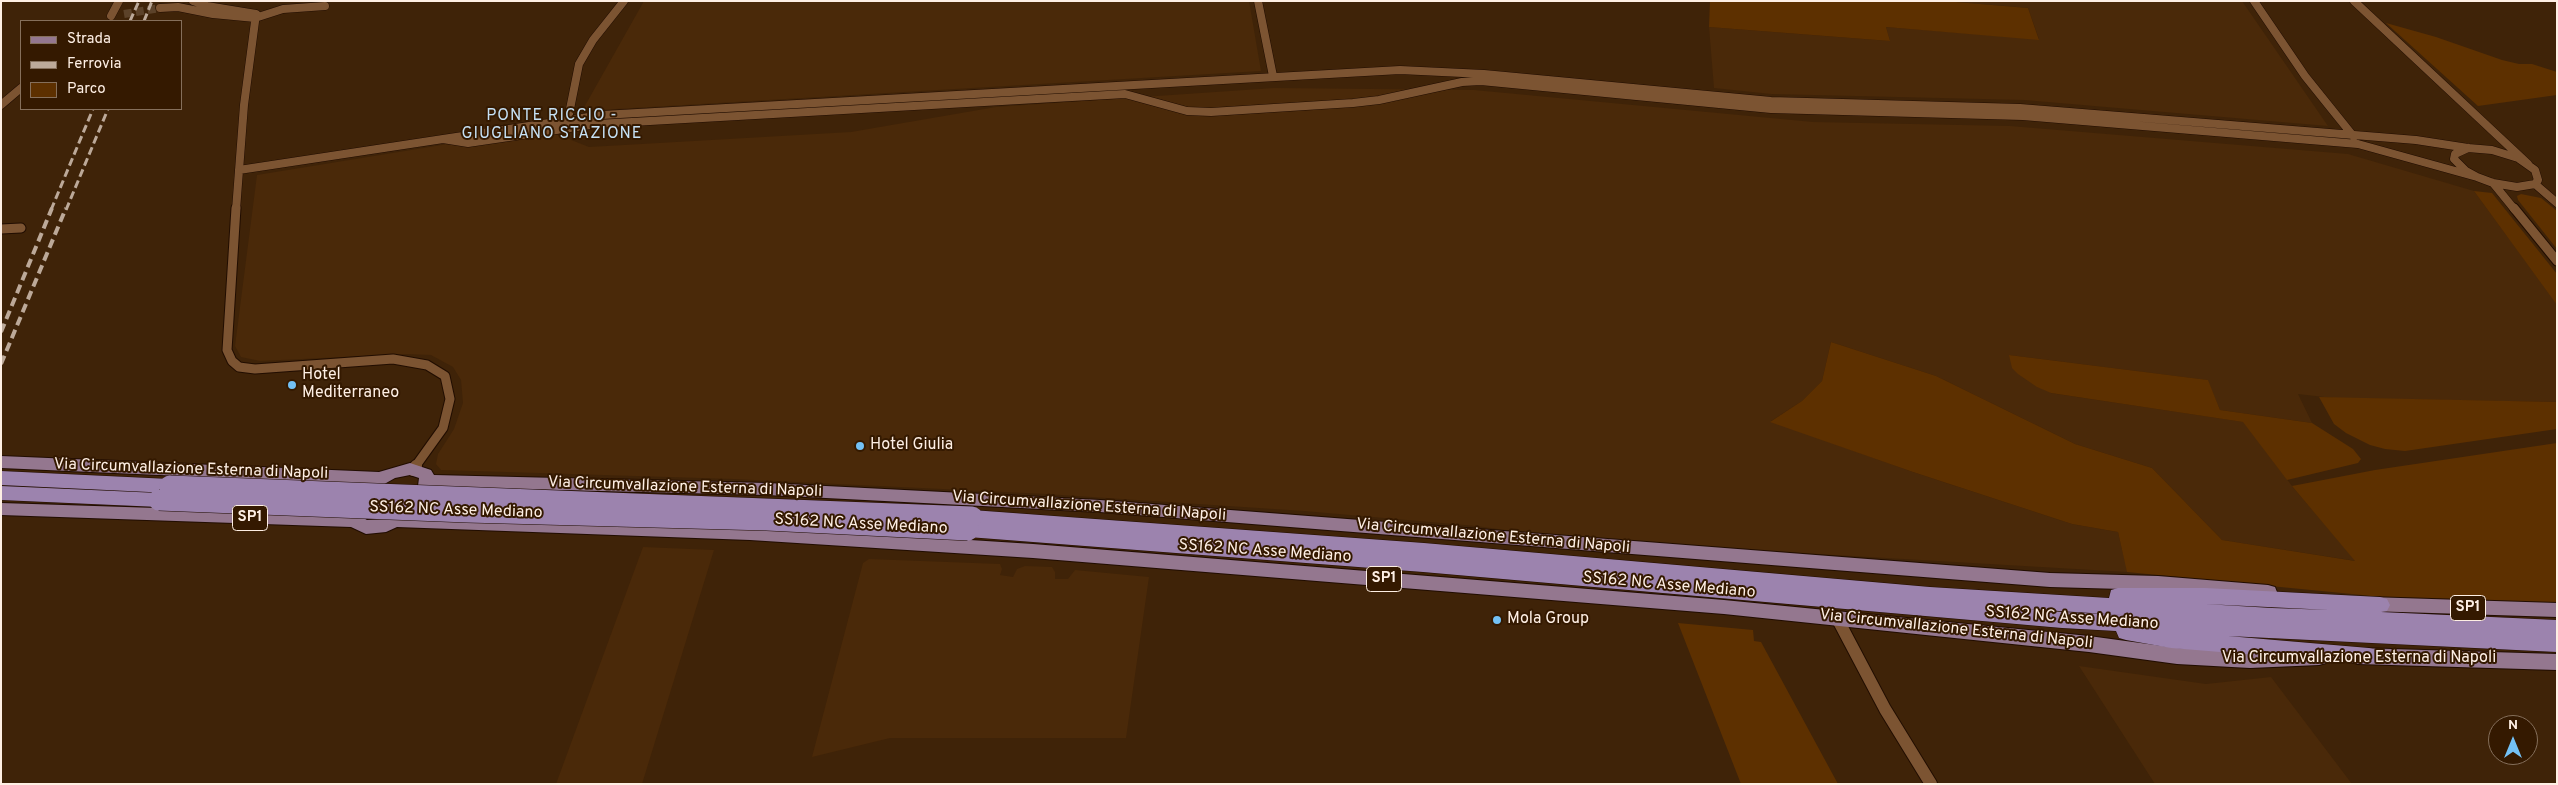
<!DOCTYPE html>
<style>
body{margin:0}
#map{position:relative;width:2558px;height:785px;overflow:hidden;background:#3f2308;font-family:Overpass,sans-serif}
canvas{display:block}
.frame{position:absolute;inset:0;border:2px solid #feefe4;pointer-events:none}
.legend{position:absolute;left:20px;top:20px;width:162px;height:90px;box-sizing:border-box;background:#341900;border:1px solid #856f5b;margin:0;padding:6px 9px;list-style:none;font-size:15px;color:#feefe4}
.legend li{display:flex;align-items:center;gap:10px;height:25px}
.legend b{width:25px;border:1px solid #856f5b}
.north{position:absolute;left:2488px;top:715px;width:50px;height:50px;box-sizing:border-box;background:#341900;border:1px solid #856f5b;border-radius:50%;rotate:0deg;font-size:14px;font-weight:700;line-height:20px;text-align:center;color:#feefe4}
.north::after{content:'';display:block;margin:auto;width:18px;height:22px;background:#73c1f5;clip-path:polygon(50% 0,100% 100%,50% 72%,0 100%)}
</style>
<div id="map">
<canvas width="2558" height="785"></canvas>
<div class="frame"></div>
<ul class="legend">
<li><b style="height:6px;background:#94778f"></b>Strada</li>
<li><b style="height:6px;background:#bca999"></b>Ferrovia</li>
<li><b style="height:14px;background:#5d3000"></b>Parco</li>
</ul>
<div class="north">N</div>
</div>
<script>
const c = document.querySelector('canvas').getContext('2d');
c.lineJoin = 'round';
function paint(path, color) { c.fillStyle = color; c.fill(path, 'evenodd'); }
const toPath = rows => new Path2D(rows.map(r => 'M' + r).join(''));
function strokePath(path, color, width, dash) { c.strokeStyle = color; c.lineWidth = width; c.lineCap = dash ? 'butt' : 'round'; c.setLineDash(dash || []); c.stroke(path); }
function label(font, color, halo, rows, align = 'center') {
  c.font = font + ' Overpass,sans-serif'; c.lineWidth = 4; c.setLineDash([]); c.textBaseline = 'middle'; c.strokeStyle = halo; c.fillStyle = color; for (const [text, x, y, turn = 0] of rows) {
    c.save(); c.translate(x, y); c.rotate((+turn || 0) * Math.PI / 180); c.textAlign = isNaN(turn) ? turn : align; if (halo) c.strokeText(text, 0, 0); c.fillText(text, 0, 0); c.restore();
  }
}
const built = toPath([
 [644,1,1249,1,1261,71,582,111],
 [1944,1,2242,1,2328,126,2024,100,1771,94,1714,88,1709,27,1890,41,1886,27,2039,39,2028,8],
 [1274,88,1474,90,1813,122,2010,126,2348,154,2474,191,2557,304,2557,402,2333,398,2298,394,2312,423,2220,410,2207,380,2009,355,2051,393,2244,422,2292,486,2356,561,2222,540,2152,468,2075,444,1936,376,1831,342,1822,381,1802,401,1771,421,1913,472,2072,524,2118,532,2125,561,2152,571,2127,572,1697,547,1542,535,1476,526,1304,511,1046,494,733,479,441,470,436,464,438,454,454,429,463,403,461,380,453,367,431,355,406,354,260,361,241,357,235,346,257,175,448,144,467,147,556,134,589,147,851,132,996,107],
 [643,547,714,550,642,784,556,784],
 [869,559,1000,564,1002,569,1000,575,1013,577,1017,569,1025,566,1052,567,1055,572,1055,579,1068,579,1075,570,1149,577,1126,738,890,738,812,757,863,563],
 [2079,666,2206,684,2271,677,2352,784,2155,784]
]);
const green = toPath([
 [1710,1,1944,1,2028,8,2039,40,1886,27,1890,41,1709,27],
 [2386,23,2436,37,2502,60,2519,64,2532,64,2557,72,2557,95,2478,106],
 [2474,191,2492,193,2557,274,2557,305],
 [2521,194,2541,198,2557,211,2557,249,2518,200,2517,196],
 [1831,342,1936,376,2075,444,2152,468,2222,540,2355,561,2292,486,2375,470,2557,443,2557,605,2403,599,2127,572,2118,532,2072,524,1913,472,1770,422,1802,401,1822,381],
 [2009,355,2208,380,2220,410,2312,423,2353,449,2361,459,2358,463,2287,480,2243,422,2051,393,2037,387,2018,374,2012,368],
 [2319,397,2557,402,2557,429,2405,451,2385,449,2370,445,2346,433,2334,424],
 [1678,623,1753,630,1754,641,1761,642,1838,784,1741,784]
]);
const minorTunnel = toPath([
 [124,14,160,8]
]);
const minorFar2 = toPath([
 [193,1,207,6,256,14,244,105,236,210],
 [1258,1,1273,76],
 [2254,1,2305,76,2354,137],
 [2354,1,2528,164],
 [160,8,178,7,213,14,255,18,283,9,325,6],
 [111,16,119,1],
 [1,105,21,88],
 [567,124,579,64,593,40,624,1],
 [2468,148,2416,140,2020,108,1771,101,1484,74,1400,70,602,115,443,139,468,143,597,124,1125,94,1187,111,1211,112,1353,103,1379,100,1462,82,1481,81,1771,109,2023,116,2358,144,2477,177],
 [2468,148,2492,150,2518,158,2535,170,2538,180,2535,184,2517,187,2493,183,2477,177,2466,171,2454,159,2455,154,2468,148],
 [239,170,443,139],
 [2493,183,2515,210],
 [2535,184,2557,203]
]);
const minorFar1 = toPath([
 [236,208,227,350,232,361,239,367,255,369,393,359,427,365,445,376,450,399,443,428,415,467],
 [2514,208,2557,261],
 [1,229,21,228]
]);
const minor = toPath([
 [413,470,416,466],
 [1837,618,1885,709,1931,784]
]);
const primary = toPath([
 [1,456,379,472,410,463,431,470,434,475,767,483,1100,500,2050,573,2158,576,2268,585,2275,587,2277,592,2275,597,2268,599,2158,590,2050,587,1100,512,767,495,435,487,427,492,421,490,418,486,419,478,410,475,395,478,372,491,366,489,364,484,1,468,1,456],
 [1,503,344,514,347,509,353,507,359,509,362,517,367,520,383,519,406,508,412,510,415,515,750,526,1033,544,1724,600,2089,636,2177,648,2250,652,2319,649,2326,651,2329,657,2326,663,2319,665,2250,668,2177,664,2089,652,1724,614,1033,558,750,540,397,527,386,532,366,534,351,527,1,515,1,503],
 [2369,597,2557,603,2557,617,2369,611,2362,609,2360,604,2362,599,2369,597],
 [2358,648,2557,654,2557,670,2358,664,2351,662,2348,656,2351,650,2358,648]
]);
const trunk = toPath([
 [1,471,170,479,177,481,179,486,177,491,170,493,1,485,1,471],
 [1,486,159,493,166,495,168,500,166,505,159,507,1,500,1,486],
 [972,510,1424,543,1930,587,2109,598,2111,590,2118,588,2205,588,2380,597,2387,599,2390,605,2387,611,2381,612,2557,620,2557,652,2228,636,2369,648,2376,650,2380,656,2376,662,2369,664,2171,648,2126,640,2119,638,2116,631,2062,628,1423,572,968,537,961,535,958,530,961,525,968,523,962,517,965,512,972,510],
 [2205,604,2330,610,2272,608,2205,604],
 [2027,609,2123,615,2062,612,2027,609]
]);
const railFar1 = toPath([
 [130,21,139,1],
 [144,21,152,1],
 [51,210,93,109],
 [66,210,108,109]
]);
const rail = toPath([
 [1,332,52,208],
 [1,364,66,208]
]);
const trunkBridge = toPath([
 [170,486,972,517],
 [159,500,467,512,767,520,968,530]
]);
const markers = [
 [292,385,5,"#73c1f5"],
 [860,446,5,"#73c1f5"],
 [1497,620,5,"#73c1f5"]
];
const shields = [
 [250,518,35],
 [1384,579,35],
 [2468,608,35]
];
const shieldNames = [
 ["SP1",250,518],
 ["SP1",1384,579],
 ["SP1",2468,608]
];
const farQuarternames = [
 ["PONTE RICCIO -",552,117],
 ["GIUGLIANO STAZIONE",552,135]
];
const poiNames = [
 ["Hotel",302,376],
 ["Mediterraneo",302,394],
 ["Hotel Giulia",870,446],
 ["Mola Group",1507,620]
];
const streetNames = [
 ["Via Circumvallazione Esterna di Napoli",191,470,2],
 ["Via Circumvallazione Esterna di Napoli",685,488,2],
 ["Via Circumvallazione Esterna di Napoli",1089,507,4],
 ["SS162 NC Asse Mediano",456,511,2],
 ["SS162 NC Asse Mediano",861,525,3],
 ["Via Circumvallazione Esterna di Napoli",1493,537,5],
 ["SS162 NC Asse Mediano",1265,552,4],
 ["SS162 NC Asse Mediano",1669,586,5],
 ["SS162 NC Asse Mediano",2072,619,4],
 ["Via Circumvallazione Esterna di Napoli",1956,630,6],
 ["Via Circumvallazione Esterna di Napoli",2359,659]
];
paint(built, '#4a2909');
paint(green, '#5d3000');
strokePath(minorTunnel, '#5c4229', 8, [8, 4]);
strokePath(minorFar2, '#210d00', 9);
strokePath(minorFar1, '#210d00', 11);
strokePath(minor, '#210d00', 14);
strokePath(primary, '#210d00', 2);
strokePath(trunk, '#210d00', 1);
strokePath(minorFar2, '#7c5432', 8);
strokePath(minorFar1, '#7c5432', 9);
strokePath(minor, '#7c5432', 12);
paint(primary, '#94778f');
paint(trunk, '#9c83ae');
strokePath(railFar1, '#bca999', 3, [8, 4]);
strokePath(rail, '#bca999', 4, [9, 5]);
strokePath(trunkBridge, '#210d00', 22, []);
strokePath(trunkBridge, '#9c83ae', 21);
for (const [x, y, r, color] of markers) { const dot = new Path2D(); dot.arc(x, y, r, 0, 2 * Math.PI); c.fillStyle = color; c.fill(dot); strokePath(dot, '#341900', 2); }
for (const [x, y, w] of shields) { const box = new Path2D(); box.roundRect(x - w / 2, y - 12.5, w, 25, 4); c.fillStyle = '#341900'; c.fill(box); strokePath(box, '#feefe4', 1); }
label('bold 15px', '#feefe4', null, shieldNames);
c.letterSpacing = '1px';
label('16px', '#c6e1f5', '#341900', farQuarternames);
c.letterSpacing = '0px';
label('16px', '#feefe4', '#341900', poiNames, 'left');
label('16px', '#feefe4', '#341900', streetNames);
</script>
